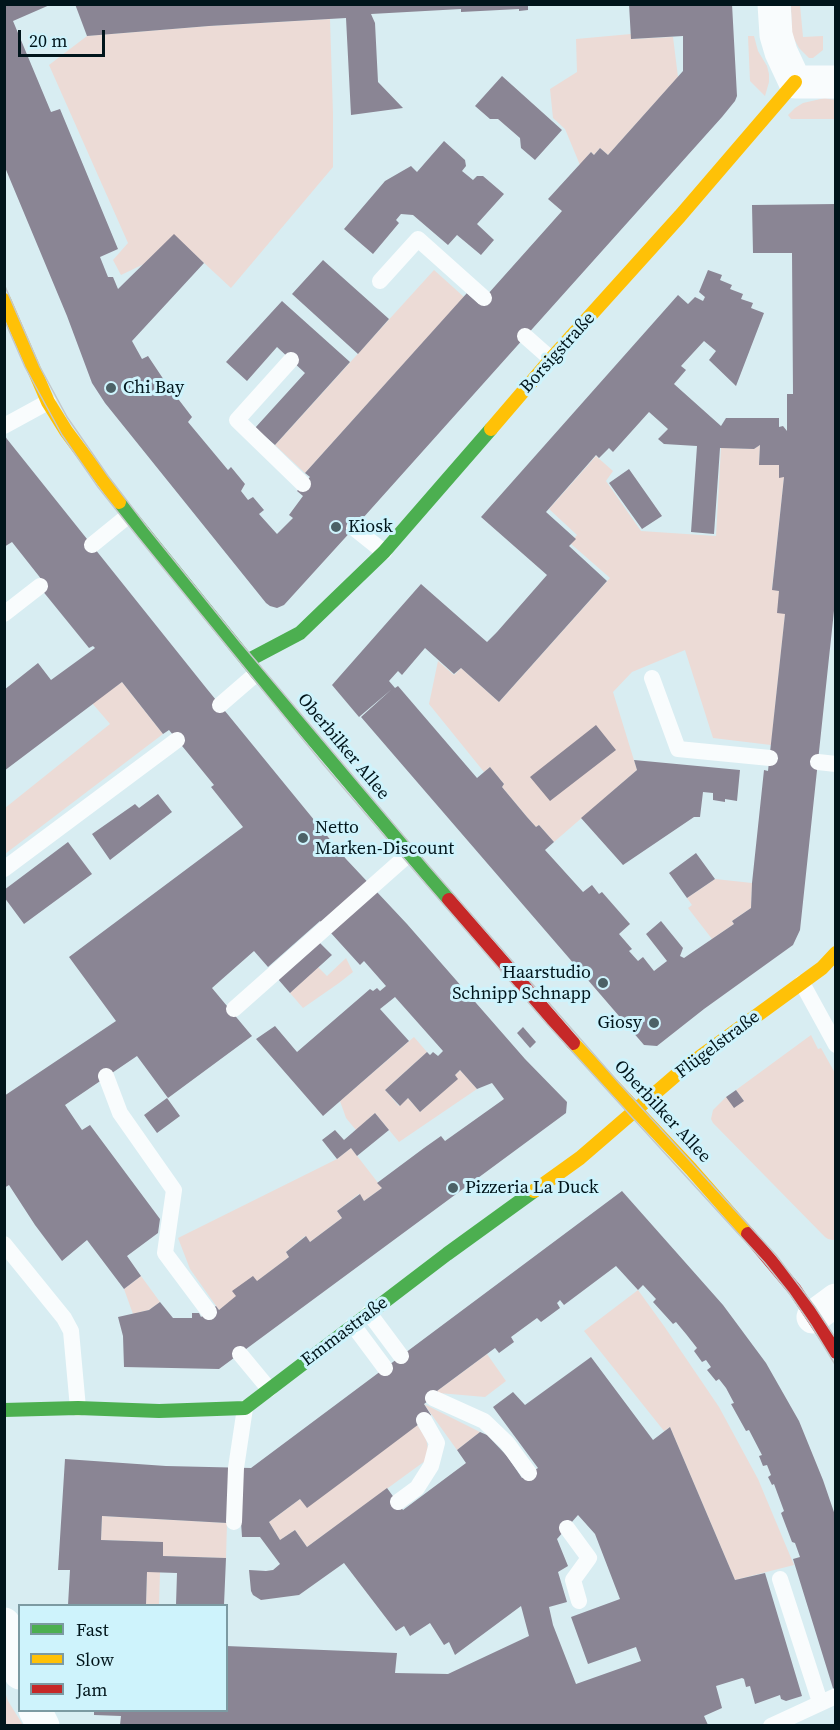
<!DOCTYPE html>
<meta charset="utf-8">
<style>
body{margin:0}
#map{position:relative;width:840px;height:1730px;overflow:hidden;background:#d8edf2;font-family:"Source Serif 4",serif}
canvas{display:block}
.frame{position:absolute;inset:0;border:6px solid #00151b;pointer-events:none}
.legend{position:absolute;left:18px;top:1604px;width:210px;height:108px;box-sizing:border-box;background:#cef3fc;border:2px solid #7c9aa2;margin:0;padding:8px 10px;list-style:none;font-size:18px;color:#00151b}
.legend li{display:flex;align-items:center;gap:12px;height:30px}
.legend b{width:30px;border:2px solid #7c9aa2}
.scale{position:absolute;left:18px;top:30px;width:87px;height:27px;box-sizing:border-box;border:3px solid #00151b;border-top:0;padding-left:8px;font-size:18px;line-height:21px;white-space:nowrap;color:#00151b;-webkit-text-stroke:4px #cef3fc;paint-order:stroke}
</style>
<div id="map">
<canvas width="840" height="1730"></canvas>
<div class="frame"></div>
<ul class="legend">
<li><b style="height:8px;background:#4caf50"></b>Fast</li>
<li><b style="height:8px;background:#ffc107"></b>Slow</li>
<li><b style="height:8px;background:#c62828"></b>Jam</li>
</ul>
<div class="scale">20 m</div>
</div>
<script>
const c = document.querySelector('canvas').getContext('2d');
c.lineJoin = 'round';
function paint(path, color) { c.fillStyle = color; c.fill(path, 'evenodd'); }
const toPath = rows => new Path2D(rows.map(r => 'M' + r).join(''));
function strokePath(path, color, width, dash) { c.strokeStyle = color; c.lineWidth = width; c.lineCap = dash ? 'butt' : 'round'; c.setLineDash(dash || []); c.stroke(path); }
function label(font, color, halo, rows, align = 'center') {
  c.font = font + ' "Source Serif 4",serif'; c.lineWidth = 6; c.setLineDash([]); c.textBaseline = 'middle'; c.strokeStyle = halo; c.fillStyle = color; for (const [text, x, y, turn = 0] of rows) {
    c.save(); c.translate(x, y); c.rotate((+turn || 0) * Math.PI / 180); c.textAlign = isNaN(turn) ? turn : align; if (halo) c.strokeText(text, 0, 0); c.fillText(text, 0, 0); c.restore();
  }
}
const green = toPath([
 [791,5,800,5,803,37,823,36,823,50,813,58,809,58,799,48,794,39,792,33],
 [330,19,333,114,333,167,231,288,174,235,144,264,121,275,113,260,128,243,49,65,87,36,209,26],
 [631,34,632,39,673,37,678,77,608,155,600,148,594,155,591,152,580,165,565,129,553,118,550,89,577,72,576,39],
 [748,36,754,36,758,51,767,66,769,74,769,82,765,96,750,81],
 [825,98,835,100,835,119,791,119,788,115,795,108,803,103],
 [434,270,464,297,305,473,275,445],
 [760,445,759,465,779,465,779,477,784,477,772,589,779,591,785,614,771,745,713,738,685,650,632,672,613,692,637,770,554,842,539,825,536,827,527,817,502,787,504,784,490,767,484,772,429,704,438,661,454,675,461,668,499,702,610,578,570,543,577,535,549,509,596,456,613,471,606,481,641,531,716,536,721,448,754,449],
 [122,682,163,734,5,854,5,808,110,724,92,703],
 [715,879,752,883,751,908,732,921,734,924,712,939,688,908,692,905,687,898],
 [346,958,353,972,339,983,303,1008,290,993,318,967,327,976],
 [811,1035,818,1049,821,1048,835,1073,835,1239,833,1240,828,1239,825,1237,713,1123,711,1119,713,1110,726,1097,744,1101,736,1090],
 [414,1037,427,1052,385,1090,399,1106,408,1098,420,1112,457,1079,455,1075,460,1070,477,1089,399,1142,375,1113,356,1130,346,1118,340,1101],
 [351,1148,382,1188,364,1201,359,1194,337,1211,342,1218,310,1242,305,1236,286,1252,289,1257,219,1310,190,1269,178,1238,337,1159],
 [141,1276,160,1302,149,1310,133,1314,124,1289],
 [638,1290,664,1326,719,1407,758,1479,794,1565,735,1580,670,1427,664,1431,584,1331],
 [487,1354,506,1381,485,1397,439,1393,437,1391],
 [424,1404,480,1432,457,1450],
 [417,1425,426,1438,428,1449,425,1461,307,1547,295,1530,280,1540,269,1522,300,1499,307,1507],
 [102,1516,227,1523,226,1558,163,1556,163,1542,101,1540],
 [147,1572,160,1572,159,1605,146,1606],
 [5,1692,8,1701,23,1725,5,1725]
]);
const building = toPath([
 [4,4,52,4,13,21,51,112,60,109,118,249,100,257,108,277,113,277,118,289,174,234,204,263,132,341,142,359,148,356,166,383,192,417,188,422,228,470,231,467,245,484,241,491,248,500,253,497,264,510,259,514,277,534,293,518,289,515,303,496,297,491,310,477,305,473,467,293,479,304,562,211,548,199,591,152,594,155,600,148,608,155,683,71,683,36,631,39,629,4,732,4,737,96,735,101,722,117,354,528,284,605,277,608,270,606,266,603,105,403,92,383,67,316,4,165],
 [75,4,528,4,528,10,519,11,519,9,461,12,461,9,371,14,375,23,378,82,403,108,351,115,346,18,209,26,87,36],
 [502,76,562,130,535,160,521,148,520,138,498,119,490,119,475,106],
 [444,141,465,160,466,166,462,171,473,180,477,176,483,176,504,194,477,224,494,240,481,255,457,235,448,245,413,215,401,214,396,220,399,223,373,254,344,229,385,181,411,166,417,172],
 [836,204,836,592,800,930,793,945,704,1009,657,1046,644,1045,361,717,392,689,359,717,332,685,421,584,487,642,497,632,547,575,481,517,678,295,688,304,695,297,703,301,705,297,699,292,708,270,722,275,720,280,732,285,730,289,743,294,741,299,753,303,751,308,764,313,736,386,709,360,716,351,704,341,681,366,686,370,674,384,721,426,726,418,779,418,779,427,783,426,787,431,787,394,793,394,792,253,753,253,752,205],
 [649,412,668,429,658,439,664,444,697,446,691,532,714,534,720,448,754,449,760,445,759,465,779,465,779,478,784,477,772,590,779,591,777,613,785,614,768,771,764,770,752,883,751,908,732,921,734,924,684,958,680,956,683,948,661,921,646,934,667,961,654,971,643,957,638,961,629,951,632,949,619,934,630,924,602,892,599,894,592,885,583,892,545,850,554,842,539,825,536,827,527,817,502,787,504,784,490,767,477,778,398,686,395,688,389,681,398,671,402,675,425,648,454,674,461,668,499,702,607,581,569,546,576,539,546,512,596,455,599,458,609,448,613,452],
 [323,260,389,319,358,354,292,294],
 [282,301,350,362,275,445,255,428,305,373,277,347,247,381,226,362],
 [4,434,7,439,207,689,346,859,407,924,525,1059,567,1102,566,1113,219,1369,124,1367,123,1336,118,1317,149,1310,160,1302,173,1318,192,1318,192,1313,199,1313,201,1317,216,1306,219,1310,236,1296,232,1291,253,1276,257,1281,289,1257,286,1252,306,1236,310,1242,342,1218,337,1211,360,1194,364,1201,382,1188,377,1183,424,1148,441,1136,445,1141,504,1099,492,1083,477,1089,460,1070,455,1075,458,1079,420,1112,408,1098,400,1106,385,1090,427,1052,430,1055,433,1052,438,1056,443,1051,395,997,380,1009,409,1041,323,1116,256,1039,275,1026,297,1052,370,989,373,991,377,988,380,991,386,986,364,961,360,965,320,921,268,967,254,951,212,988,252,1036,168,1098,137,1056,65,1105,82,1130,90,1125,160,1219,158,1233,127,1256,141,1276,124,1289,87,1240,62,1261,35,1225,9,1185,4,1188,4,1096,116,1021,69,957,243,827,211,787,214,785,169,730,163,734,122,682,4,771,4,690,38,663,51,680,95,648,93,646,89,648,37,584,42,580,12,542,4,547],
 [629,469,662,516,642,529,609,483],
 [596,725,616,750,550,801,530,777],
 [634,760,740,770,737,801,725,799,725,802,713,800,713,793,703,792,700,817,694,817,623,865,581,818,637,770],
 [158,794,172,812,110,860,92,834,135,804,139,808],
 [68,842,92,874,24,924,4,897,4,890],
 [696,853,715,879,687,898,669,873],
 [319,942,332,955,290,993,277,978],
 [523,1027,536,1042,530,1048,517,1033],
 [736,1090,744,1101,734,1108,726,1097],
 [167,1098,180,1116,157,1133,144,1115],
 [375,1113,389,1130,357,1156,351,1148,337,1159,322,1140,335,1130,344,1140],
 [622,1191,723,1305,766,1363,799,1421,823,1480,836,1518,836,1698,793,1559,800,1557,795,1543,792,1542,781,1513,784,1511,774,1484,772,1485,768,1477,771,1475,767,1465,763,1466,759,1456,762,1455,749,1430,746,1431,731,1404,734,1403,726,1388,719,1379,716,1381,707,1370,711,1367,706,1360,702,1362,694,1351,697,1348,686,1334,676,1322,673,1324,653,1302,656,1299,643,1285,638,1290,616,1266,564,1305,560,1300,557,1303,560,1308,541,1322,537,1318,511,1337,514,1342,499,1353,495,1348,437,1391,439,1393,424,1404,431,1415,350,1476,307,1508,300,1499,269,1522,280,1540,295,1530,307,1547,387,1488,403,1510,466,1463,457,1450,480,1432,487,1435,507,1456,522,1478,538,1468,493,1407,513,1392,525,1405,591,1357,653,1440,670,1427,735,1580,765,1573,802,1696,786,1701,781,1699,780,1695,755,1704,750,1686,746,1687,744,1679,742,1678,716,1686,722,1708,704,1716,708,1725,120,1725,121,1716,94,1715,94,1710,226,1710,226,1646,397,1653,395,1673,448,1674,529,1636,521,1606,455,1655,449,1642,444,1645,430,1623,410,1636,404,1626,396,1631,344,1563,299,1595,261,1600,253,1595,251,1591,249,1570,266,1571,273,1570,280,1564,260,1537,242,1537,241,1522,227,1523,102,1516,101,1540,163,1542,163,1556,226,1558,224,1605,176,1605,177,1573,147,1572,146,1605,68,1605,70,1570,58,1570,65,1459,166,1466,251,1468],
 [578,1515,595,1534,620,1599,571,1617,588,1664,636,1647,641,1661,576,1684,553,1625,549,1607,567,1602,558,1572,568,1566,557,1539]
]);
const lane = toPath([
 [380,281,418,239,484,298],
 [525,336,551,359],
 [291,360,237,420,303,484],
 [4,426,48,402],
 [354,528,384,552],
 [92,545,129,515],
 [4,614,40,586],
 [652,678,678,749,770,758],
 [220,705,257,673],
 [818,762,836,764],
 [4,869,177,740],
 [802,983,836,1045],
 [234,1009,410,853],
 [106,1076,120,1113,174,1190,165,1253,209,1312],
 [4,1244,64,1318,71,1331,78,1408],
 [369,1313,401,1356],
 [353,1325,385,1368],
 [240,1354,269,1389],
 [433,1398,484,1421,507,1443,529,1473],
 [398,1502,417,1488,431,1466,437,1443,424,1420],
 [234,1522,236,1468,245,1408],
 [567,1528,589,1558,573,1580,579,1601],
 [780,1579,820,1702],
 [771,1726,836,1696]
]);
const street = toPath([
 [774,4,776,35,781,52,795,82,836,82],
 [813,1317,836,1300],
 [4,1624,20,1673],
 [35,1710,43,1726]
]);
const fast = toPath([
 [119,502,257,673,449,900],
 [247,661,300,633,384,552,491,429],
 [4,1410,78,1408,159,1411,245,1408,447,1254,534,1191]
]);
const slow = toPath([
 [4,300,48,402,66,431,119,502],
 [491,429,551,359,680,216,795,82],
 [573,1043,691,1169,748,1234],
 [534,1191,580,1158,682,1070,822,968,836,953]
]);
const jam = toPath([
 [449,900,573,1043],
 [748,1234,795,1290,836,1352]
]);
const tram = toPath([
 [4,284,40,367,67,417,108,476,148,528,240,642,429,866,619,1083,776,1255,815,1307,836,1339],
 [4,319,25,367,62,435,98,487,137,536,323,764,418,875,547,1024,765,1263,789,1293,811,1325,836,1366]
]);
const markers = [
 [111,388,6,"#4c6166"],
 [336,527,6,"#4c6166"],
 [303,838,6,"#4c6166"],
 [603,983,6,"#4c6166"],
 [654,1023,6,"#4c6166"],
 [453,1188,6,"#4c6166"]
];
const streetNames = [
 ["Borsigstraße",558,353,-48],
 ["Oberbilker Allee",343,747,50],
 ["Flügelstraße",718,1045,-37],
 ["Oberbilker Allee",662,1112,47],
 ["Emmastraße",345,1332,-37]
];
const poiNames = [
 ["Chi Bay",123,388],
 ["Kiosk",348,527],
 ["Netto",315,828],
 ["Marken-Discount",315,849],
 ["Haarstudio",591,973,"right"],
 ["Schnipp Schnapp",591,994,"right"],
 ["Giosy",642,1023,"right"],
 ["Pizzeria La Duck",465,1188]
];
paint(green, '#ecdbd6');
paint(building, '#8a8594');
strokePath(lane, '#f9fcfd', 16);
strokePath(street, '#f9fcfd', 33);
strokePath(fast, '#4caf50', 14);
strokePath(slow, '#ffc107', 14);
strokePath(jam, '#c62828', 14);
strokePath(tram, '#c3c8ca', 1.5);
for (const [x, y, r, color] of markers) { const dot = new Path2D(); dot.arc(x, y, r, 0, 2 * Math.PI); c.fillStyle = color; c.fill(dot); strokePath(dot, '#cef3fc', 2); }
label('18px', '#00151b', '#cef3fc', streetNames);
label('18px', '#00151b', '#cef3fc', poiNames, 'left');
</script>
